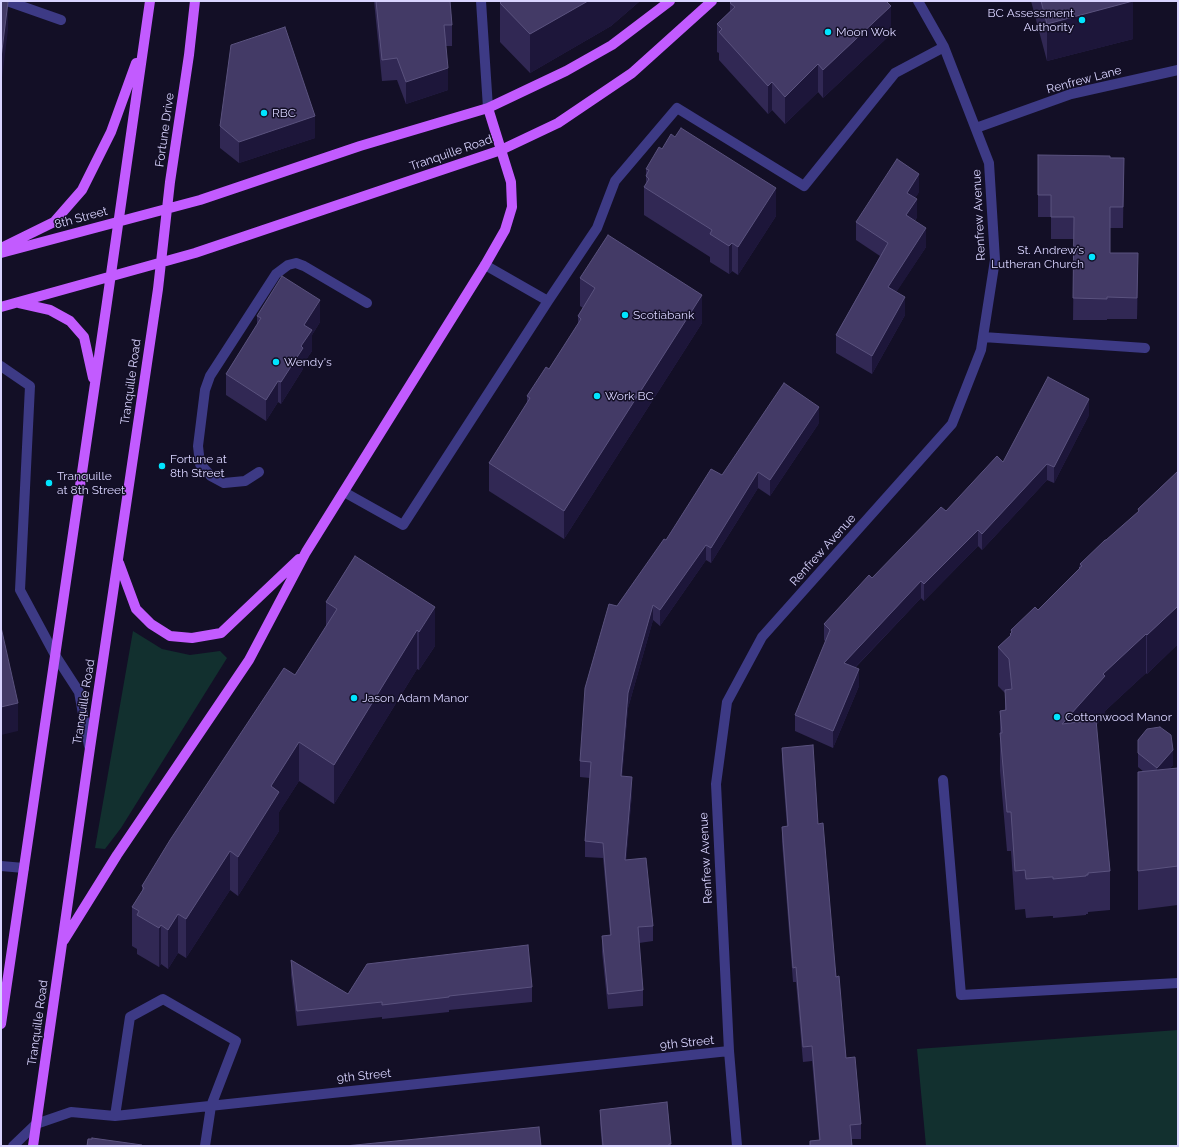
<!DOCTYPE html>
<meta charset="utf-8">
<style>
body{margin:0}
#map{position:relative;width:1179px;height:1147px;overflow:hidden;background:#130f26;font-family:Raleway,sans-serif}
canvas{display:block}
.frame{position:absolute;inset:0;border:2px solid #d9d4ff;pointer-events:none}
</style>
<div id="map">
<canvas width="1179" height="1147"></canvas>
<div class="frame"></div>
</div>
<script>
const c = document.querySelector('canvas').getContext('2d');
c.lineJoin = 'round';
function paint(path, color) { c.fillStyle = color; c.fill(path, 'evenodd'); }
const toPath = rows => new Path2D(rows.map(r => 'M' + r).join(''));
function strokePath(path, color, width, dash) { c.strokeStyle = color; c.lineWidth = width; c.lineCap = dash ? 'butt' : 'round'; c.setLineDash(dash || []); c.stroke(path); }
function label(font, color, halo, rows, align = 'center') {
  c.font = font + ' Raleway,sans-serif'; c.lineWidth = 3; c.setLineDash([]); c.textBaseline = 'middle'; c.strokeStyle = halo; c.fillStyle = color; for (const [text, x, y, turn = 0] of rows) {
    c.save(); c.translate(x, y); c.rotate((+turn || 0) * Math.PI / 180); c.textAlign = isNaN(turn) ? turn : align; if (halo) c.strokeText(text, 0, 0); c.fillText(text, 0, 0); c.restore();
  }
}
const green = toPath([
 [133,631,162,649,190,655,220,651,227,658,121,828,105,849,95,848],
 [1178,1030,1178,1146,926,1146,917,1049]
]);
const minor = toPath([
 [7,1,61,20],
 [481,1,488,108],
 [976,128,1071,94,1178,70],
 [485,265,548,301],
 [983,337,1145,348],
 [1,366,30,386,20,590,55,655,79,692,89,746],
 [259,472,245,481,224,483,211,476,200,464,198,446,205,390,210,376,276,274,288,265,296,263,304,266,367,303],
 [344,492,403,525,548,301,597,228,615,181,677,108,804,186,895,73,944,47],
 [943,780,961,995,1178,983],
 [1,866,24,868],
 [115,1116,130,1017,163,999,236,1041,211,1106,205,1146],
 [13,1146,36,1124,71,1112,115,1116,729,1051],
 [737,1146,729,1051,716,784,727,702,762,637,952,424,981,350,983,337,995,260,989,163,944,47,918,1]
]);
const major = toPath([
 [1,248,54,222,82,190,111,132,136,63],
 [1,253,200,200,360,146,488,108,566,71,612,45,670,1],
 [19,303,50,310,70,321,84,337,93,378],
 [1,307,195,253,501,150,558,123,632,73,712,1],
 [119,563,136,609,151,624,170,636,192,638,221,633,299,559],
 [64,940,117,855,249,660,306,552,485,265,505,230,512,207,511,182,488,108],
 [1,1024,107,302,150,1],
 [33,1146,90,748,158,289,170,182,189,55,195,1]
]);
const wall = toPath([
 [374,1,450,1,452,25,452,46,446,46,448,90,406,104,397,80,382,81],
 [502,1,640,1,611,26,530,73,500,42,500,3],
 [1031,1,1133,1,1133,39,1047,61],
 [730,3,891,34,823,98,818,92,785,124,772,110,768,114,719,60,719,53,717,52,717,24,730,11],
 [220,126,315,138,239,163,220,148],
 [1038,155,1124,158,1123,228,1110,228,1110,253,1138,275,1137,319,1107,319,1107,320,1073,320,1074,239,1051,239,1051,217,1038,217],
 [646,169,776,216,738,275,732,271,729,274,710,262,710,257,644,215,644,187,646,185],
 [919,192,915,198,917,217,915,221,926,247,896,292,905,315,872,374,836,353,836,335,880,256,856,240,856,222],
 [580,278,702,323,564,539,489,491,489,463,527,403,527,396,549,369,578,324,578,316,583,308,580,306],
 [257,316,320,322,312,335,312,351,303,364,303,369,281,404,278,402,266,421,226,395,226,374,257,325],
 [1089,415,1054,483,1047,480,982,550,978,546,924,601,921,598,855,668,859,686,833,748,795,731,795,715,826,642,824,640,824,624,872,578,946,511,1003,462],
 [819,423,770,496,758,488,711,563,706,560,660,626,653,620,628,708,622,776,632,793,626,860,653,926,653,941,639,943,643,990,643,1006,608,1009,602,952,602,936,610,935,603,858,585,857,585,841,590,778,580,777,580,761,617,606,666,540,722,475],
 [1178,471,1178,644,1147,674,1146,673,1105,711,1105,715,1096,725,1110,871,1110,910,1088,912,1088,914,1086,914,1086,915,1053,918,1053,916,1051,916,1026,918,1025,909,1015,910,1011,851,1007,851,1000,771,1000,711,1005,710,1005,693,998,686,998,647,1010,636,1010,634,1011,633,1011,630,1038,610,1079,569,1080,564,1138,512,1138,509],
 [355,556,435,646,419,670,417,669,334,804,299,781,279,812,279,831,238,896,230,890,186,958,178,953,168,969,161,964,159,967,137,954,137,949,132,946,132,907,142,892,142,886,295,675,326,627,326,602],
 [1138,740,1173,765,1169,769,1178,768,1178,905,1138,910,1138,772,1144,772,1138,767],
 [782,748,818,824,846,1058,861,1124,861,1139,852,1139,852,1146,810,1146,810,1141,819,1140,812,1061,803,1062,796,982,793,982,782,842,782,827,787,827,782,762],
 [291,960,348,994,532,987,532,1002,449,1010,449,1012,382,1019,382,1017,297,1026,291,975],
 [667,1102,671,1146,602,1146,600,1124,600,1110]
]);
const shadedWall = toPath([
 [588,1,640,1,611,26,530,73,530,34],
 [1133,1,1133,39,1047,61,1047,24],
 [8,2,8,30,1,86,1,58],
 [891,6,891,34,823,98,823,70],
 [818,64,818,92,785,124,785,97],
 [448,68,448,90,406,104,406,82],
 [772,82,772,110,768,114,768,86],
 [315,116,315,138,239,163,239,142],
 [919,174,919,192,907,211,907,193],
 [776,188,776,216,738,275,738,247],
 [917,199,917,217,906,234,906,215],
 [926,228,926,247,888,305,888,287],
 [732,243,732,271,729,274,729,246],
 [1138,253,1138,275,1137,319,1137,298],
 [702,295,702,323,564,539,564,511],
 [905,297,905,315,872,374,872,356],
 [320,300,320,322,312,335,312,351,303,364,303,369,281,404,281,382,301,346,304,325],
 [278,381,278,402,266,421,266,400],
 [1089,399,1089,415,1054,483,1054,467],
 [819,407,819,423,770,496,770,480],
 [1047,464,1047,480,982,550,982,534],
 [758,472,758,488,711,563,711,548],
 [978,530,978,546,924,601,924,584],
 [706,545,706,560,660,626,660,610],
 [921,581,921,598,844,679,844,663],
 [653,605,653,620,628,708,621,792,621,776,628,693],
 [1178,606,1178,644,1147,674,1147,635],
 [435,607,435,646,419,670,419,632],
 [417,630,417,669,334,804,334,765],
 [1146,634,1146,673,1105,711,1105,715,1062,763,1062,724,1103,674],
 [859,669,859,686,833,748,833,731],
 [18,703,18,731,1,735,1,707],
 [299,742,299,781,279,812,279,831,238,896,238,857,271,786],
 [1173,750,1173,765,1157,783,1157,768],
 [632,777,632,793,625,876,625,860],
 [230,851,230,890,186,958,186,919],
 [178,914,178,953,168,969,168,930],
 [161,925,161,964,159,967,159,928]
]);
const building = toPath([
 [1,1,8,2,1,58,1,1],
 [376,1,450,1,452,25,444,25,448,68,406,82,397,58,382,60,376,1],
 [502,1,588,1,530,34,500,3,502,1],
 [732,1,886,1,891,6,823,70,818,64,785,97,772,82,768,86,719,32,722,29,717,24,735,7,730,3,732,1],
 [1041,1,1133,1,1047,24,1041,1],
 [285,27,315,116,239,142,220,126,231,45,285,27],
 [681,128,776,188,738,247,732,243,729,246,710,234,712,230,644,187,649,179,646,176,649,170,646,169,659,147,662,149,671,134,675,137,681,128],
 [1038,155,1110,156,1110,158,1124,158,1123,207,1110,207,1110,253,1138,253,1137,298,1107,297,1107,299,1073,298,1074,217,1051,217,1051,195,1038,195,1038,155],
 [897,159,919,174,907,193,917,199,906,215,926,228,888,287,905,297,872,356,836,335,888,243,856,222,897,159],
 [608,235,702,295,564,511,489,463,530,398,527,396,546,367,549,369,581,319,578,316,595,288,580,278,608,235],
 [282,276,320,300,304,325,312,330,301,346,303,348,281,382,278,381,266,400,226,374,261,318,257,316,282,276],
 [1048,377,1089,399,1054,467,1047,464,982,534,978,530,924,584,921,581,844,663,859,669,833,731,795,715,830,630,824,624,869,575,872,578,941,507,946,511,997,456,1003,462,1048,377],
 [784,383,819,407,770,480,758,472,711,548,706,545,660,610,653,605,628,693,621,776,632,777,625,860,646,858,653,926,638,927,643,990,608,994,602,936,611,935,603,843,585,841,591,762,580,761,585,688,609,604,617,606,664,539,666,540,711,469,722,475,784,383],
 [1178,471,1178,606,1147,635,1146,634,1103,674,1105,676,1062,724,1096,720,1110,871,1088,873,1088,875,1086,875,1086,876,1053,879,1053,877,1051,877,1026,879,1025,870,1015,871,1011,812,1007,812,1000,733,1002,733,1000,711,1006,710,1005,690,1012,689,1009,659,998,647,1011,635,1010,634,1012,632,1011,630,1035,607,1038,610,1080,568,1079,568,1082,566,1080,564,1105,540,1106,540,1139,511,1138,509,1178,471],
 [355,556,435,607,419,632,417,630,334,765,299,742,271,786,279,792,238,857,230,851,186,919,178,914,168,930,161,925,159,928,137,915,139,911,132,907,144,888,142,886,170,840,284,668,295,675,337,609,326,602,355,556],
 [1,627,18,703,1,707,1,627],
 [1160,727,1171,735,1173,750,1157,768,1138,753,1138,740,1147,729,1160,727],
 [813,745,818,824,823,823,836,977,839,976,846,1058,855,1057,861,1124,850,1125,852,1146,810,1146,810,1141,820,1140,812,1046,803,1047,796,967,793,968,782,827,788,826,782,748,813,745],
 [1178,768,1178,866,1138,871,1138,772,1178,768],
 [528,945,532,987,449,996,449,997,382,1005,382,1002,297,1011,291,960,348,994,367,964,528,945],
 [667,1102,671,1144,669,1144,669,1146,603,1146,600,1110,667,1102],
 [539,1127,541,1146,345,1146,539,1127],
 [92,1138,142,1145,141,1146,87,1146,88,1139,92,1139,92,1138]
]);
const markers = [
 [1082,20,4,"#00e5ff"],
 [828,32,4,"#00e5ff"],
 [264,113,4,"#00e5ff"],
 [1092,257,4,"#00e5ff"],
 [625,315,4,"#00e5ff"],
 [276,362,4,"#00e5ff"],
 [597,396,4,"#00e5ff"],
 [162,466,4,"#00e5ff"],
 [49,483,4,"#00e5ff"],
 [354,698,4,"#00e5ff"],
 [1057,717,4,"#00e5ff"]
];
const poiNames = [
 ["BC Assessment",1074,13,"right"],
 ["Authority",1074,27,"right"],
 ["Moon Wok",836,32],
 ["RBC",272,113],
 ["St. Andrew’s",1084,250,"right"],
 ["Lutheran Church",1084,264,"right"],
 ["Scotiabank",633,315],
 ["Wendy's",284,362],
 ["Work BC",605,396],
 ["Fortune at",170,459],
 ["8th Street",170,473],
 ["Tranquille",57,476],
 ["at 8th Street",57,490],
 ["Jason Adam Manor",362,698],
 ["Cottonwood Manor",1065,717]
];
const streetNames = [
 ["Renfrew Lane",1084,80,-15],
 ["Fortune Drive",165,130,-82],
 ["Tranquille Road",451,153,-19],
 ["Renfrew Avenue",979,215,-93],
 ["8th Street",81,218,-15],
 ["Tranquille Road",131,382,-82],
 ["Renfrew Avenue",823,550,-48],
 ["Tranquille Road",84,702,-81],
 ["Renfrew Avenue",706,858,-93],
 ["Tranquille Road",38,1023,-82],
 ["9th Street",687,1043,-6],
 ["9th Street",364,1076,-6]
];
paint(green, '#12302f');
strokePath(minor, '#3d3a85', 10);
strokePath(major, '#c25bff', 10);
paint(wall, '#312854');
paint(shadedWall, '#1d163a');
paint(building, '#433a66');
strokePath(building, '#5a527e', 1);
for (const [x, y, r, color] of markers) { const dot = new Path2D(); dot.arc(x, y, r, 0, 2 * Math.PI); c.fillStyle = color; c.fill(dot); strokePath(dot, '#130f26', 1.5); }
label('12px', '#d9d4ff', '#130f26', poiNames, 'left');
label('12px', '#d9d4ff', '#130f26', streetNames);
</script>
